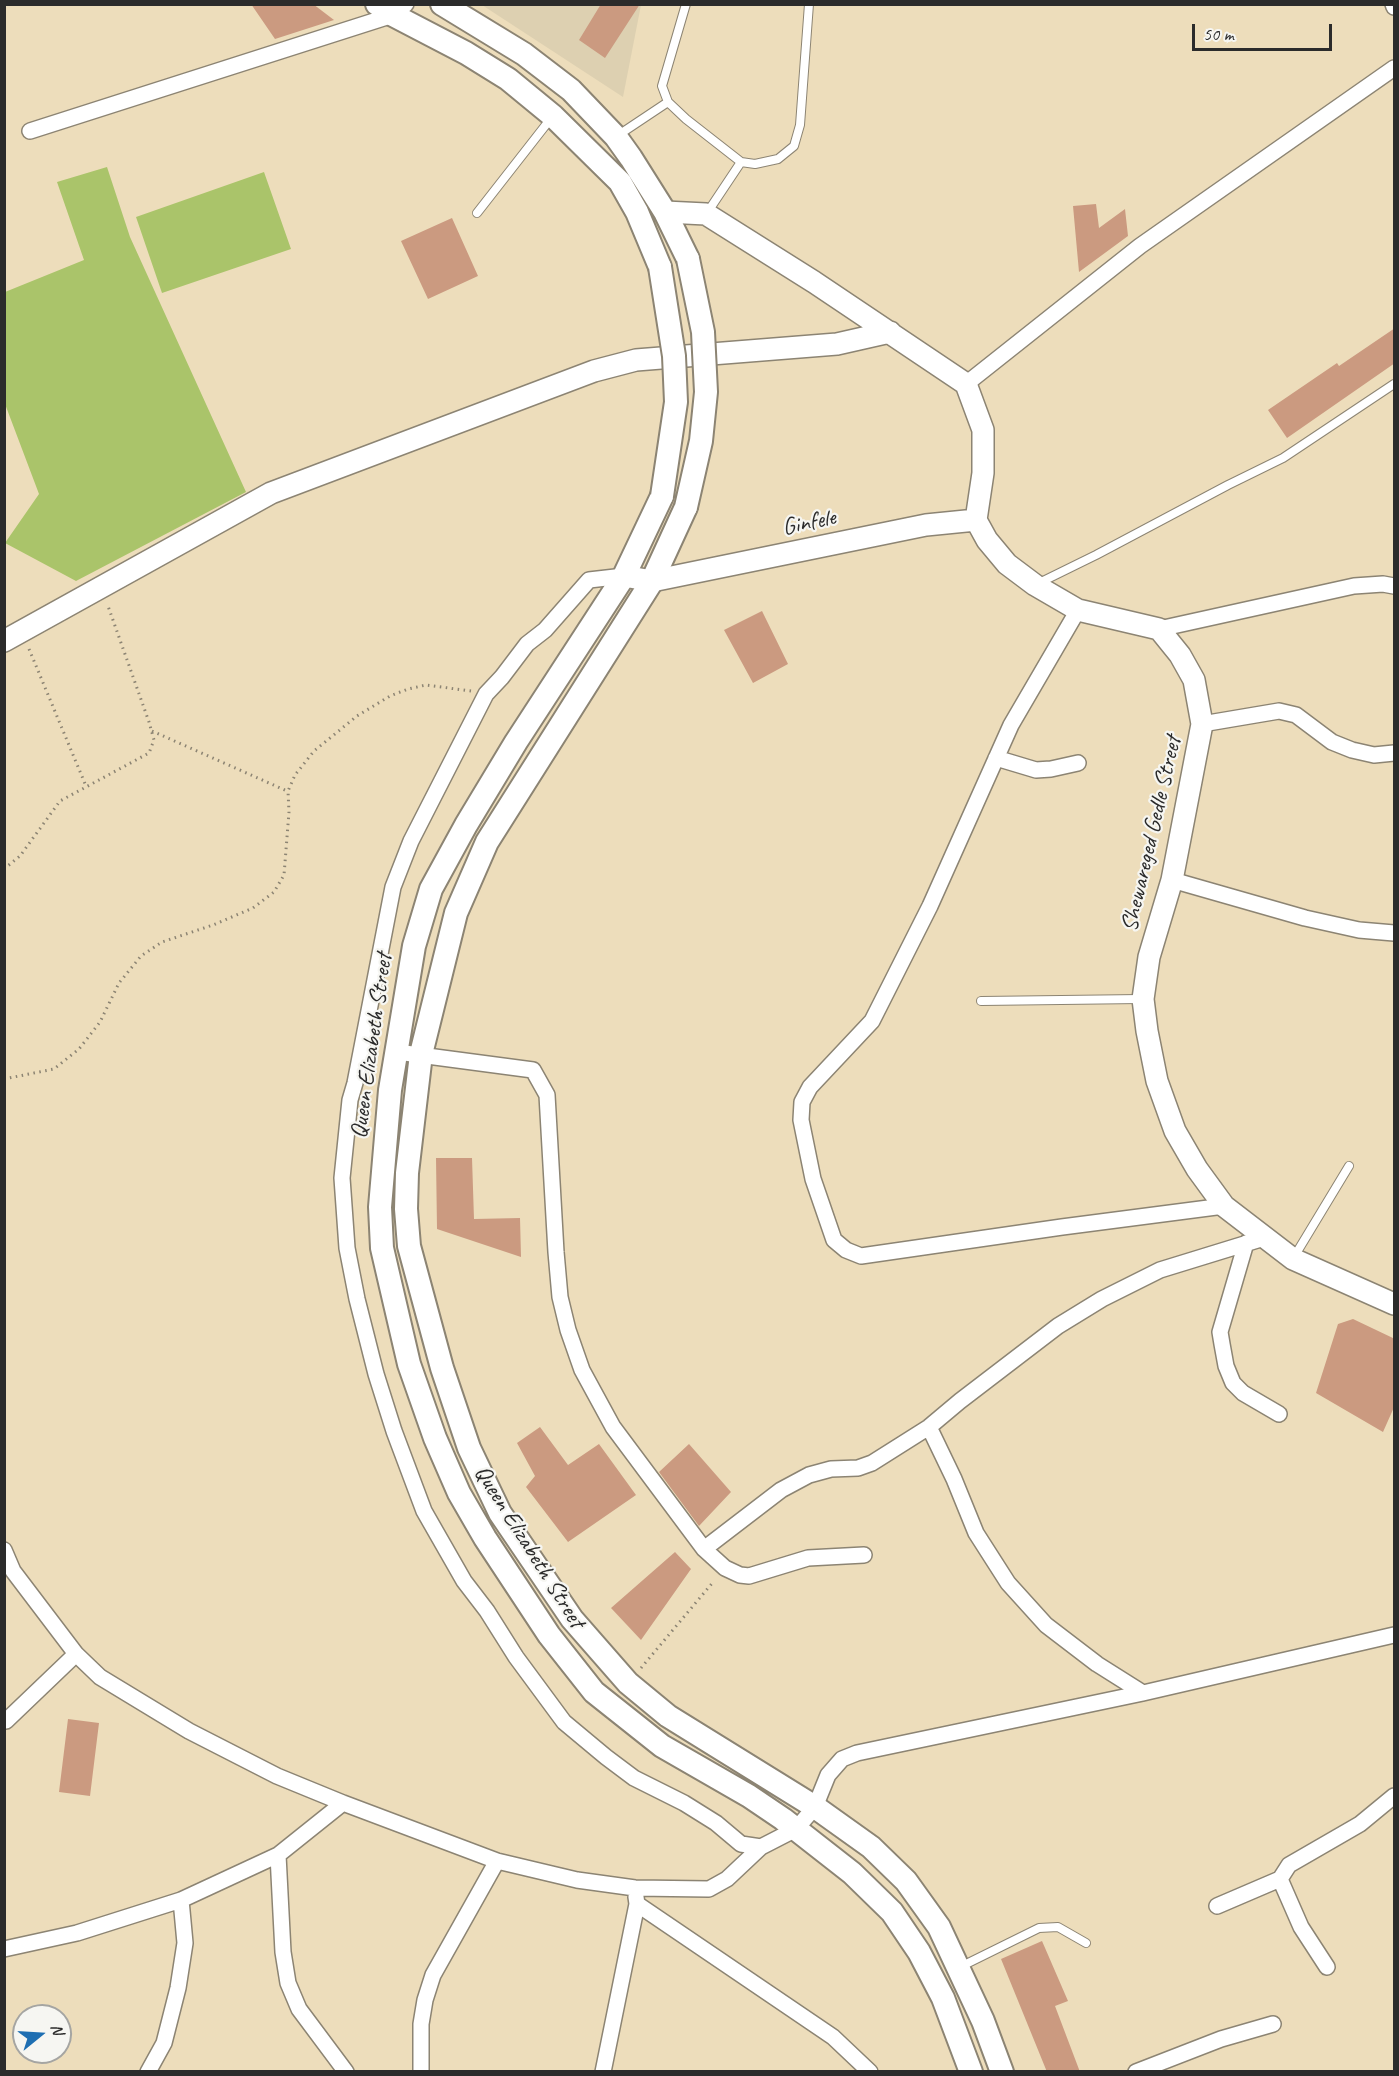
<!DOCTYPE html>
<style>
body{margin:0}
#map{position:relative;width:1399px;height:2076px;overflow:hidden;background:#edddbb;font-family:Caveat,sans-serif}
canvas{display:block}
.frame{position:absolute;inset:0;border:6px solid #2b2b2b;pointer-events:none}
.north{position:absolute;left:12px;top:2004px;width:60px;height:60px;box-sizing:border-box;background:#f6f6f2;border:2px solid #a5a5a2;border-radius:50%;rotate:72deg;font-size:16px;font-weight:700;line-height:24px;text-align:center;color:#2b2b2b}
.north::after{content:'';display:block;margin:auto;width:21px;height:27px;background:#1f6fb2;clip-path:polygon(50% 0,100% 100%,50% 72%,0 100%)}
.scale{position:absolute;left:1192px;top:24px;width:140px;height:27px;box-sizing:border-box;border:3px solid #2b2b2b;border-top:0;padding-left:8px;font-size:18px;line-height:21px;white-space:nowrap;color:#2b2b2b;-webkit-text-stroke:4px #f6f6f2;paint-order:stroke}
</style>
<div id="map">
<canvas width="1399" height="2076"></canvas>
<div class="frame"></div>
<div class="north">N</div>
<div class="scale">50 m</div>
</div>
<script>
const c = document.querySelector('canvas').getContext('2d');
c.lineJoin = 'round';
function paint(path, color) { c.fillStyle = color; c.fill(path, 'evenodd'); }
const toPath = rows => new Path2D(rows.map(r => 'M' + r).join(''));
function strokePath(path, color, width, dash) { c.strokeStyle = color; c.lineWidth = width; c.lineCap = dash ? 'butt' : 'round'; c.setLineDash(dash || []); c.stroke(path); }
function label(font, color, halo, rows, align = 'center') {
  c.font = font + ' Caveat,sans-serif'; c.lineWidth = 4.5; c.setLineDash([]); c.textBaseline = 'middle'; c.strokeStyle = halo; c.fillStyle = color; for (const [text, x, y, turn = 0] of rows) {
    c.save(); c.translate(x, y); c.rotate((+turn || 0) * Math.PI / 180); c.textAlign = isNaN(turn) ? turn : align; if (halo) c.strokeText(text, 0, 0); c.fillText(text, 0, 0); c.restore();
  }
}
const built = toPath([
 [482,5,641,5,623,97]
]);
const green = toPath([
 [107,167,130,237,246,492,76,581,5,543,39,494,5,404,5,292,84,260,57,182],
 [264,172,291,249,162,293,136,217]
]);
const building = toPath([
 [251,4,313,4,334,20,275,39],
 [601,4,640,4,605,58,579,40],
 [1096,204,1099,228,1125,209,1128,236,1079,272,1073,206],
 [452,218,478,276,428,299,401,241],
 [1395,328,1395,363,1287,438,1268,410,1337,363,1339,366],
 [762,611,788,664,753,683,724,630],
 [436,1158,472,1158,474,1219,520,1218,521,1257,437,1229],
 [1353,1319,1395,1339,1395,1405,1383,1432,1316,1393,1338,1324],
 [540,1427,568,1465,599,1444,636,1495,568,1542,526,1487,535,1476,517,1443],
 [689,1444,731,1492,699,1526,659,1472],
 [675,1552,691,1569,641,1640,611,1608],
 [68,1719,99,1723,90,1796,59,1792],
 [1042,1941,1068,2001,1055,2006,1080,2072,1047,2072,1001,1959]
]);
const path = toPath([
 [29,649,86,786],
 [152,731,287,791],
 [4,869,20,856,60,801,149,753,154,740,149,722,108,606],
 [4,1079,54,1069,79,1049,100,1022,119,983,141,956,162,942,213,925,253,908,274,892,284,875,289,812,288,791,295,775,314,751,357,716,390,696,408,689,426,685,471,691],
 [641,1668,714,1581]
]);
const lane = toPath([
 [686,4,662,86,668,102,686,119,741,162,755,164,778,159,794,146,800,125,809,4],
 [617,136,668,102],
 [477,213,552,117],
 [707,213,741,162],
 [1039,583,1096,555,1228,485,1283,458,1394,384],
 [981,1001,1141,999],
 [1294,1257,1349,1166],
 [960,1967,1039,1928,1058,1927,1086,1943]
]);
const street = toPath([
 [1393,4,1394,7],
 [30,131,393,15,406,4],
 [966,384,1140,246,1394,68],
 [624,576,589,580,545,630,527,644,502,677,486,694,411,841,393,887,355,1083,350,1100,342,1178,347,1248,357,1299,376,1374,394,1431,424,1511,464,1581,487,1611,516,1657,564,1722,606,1757,634,1778,684,1803,716,1823,741,1844,761,1847],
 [1078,610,1011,725,930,906,872,1021,810,1087,802,1102,801,1120,813,1179,834,1240,846,1250,861,1256,1062,1227,1224,1206],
 [1159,629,1354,586,1383,584,1394,586],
 [1202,724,1279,711,1296,715,1332,742,1352,750,1374,755,1394,753],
 [996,758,1036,770,1051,769,1078,763],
 [1172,880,1305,918,1359,930,1394,933],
 [397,1052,533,1070,547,1095,556,1252,560,1297,568,1330,582,1370,613,1427,704,1549,725,1568,740,1575,749,1576,808,1558,864,1555],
 [1246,1243,1220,1332,1222,1344,1226,1366,1233,1383,1243,1393,1279,1414],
 [929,1427,954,1479,976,1533,1008,1583,1046,1625,1097,1664,1143,1693],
 [704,1549,781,1490,809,1475,831,1469,858,1468,872,1463,929,1427,960,1401,1058,1326,1102,1299,1160,1270,1264,1238],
 [4,1550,13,1571,76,1654,100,1677,189,1731,277,1776,343,1803,497,1861,577,1880,635,1888,709,1889,727,1879,761,1847,796,1829,815,1807,828,1775,842,1759,857,1753,1143,1693,1394,1635],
 [6,1721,76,1654],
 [278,1855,283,1952,288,1983,299,2009,346,2072],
 [637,1904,833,2037,870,2072],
 [1217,1906,1280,1879],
 [4,1949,77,1933,181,1900,278,1855,343,1803],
 [1327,1967,1301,1927,1280,1879,1289,1865,1360,1824,1394,1796],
 [148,2072,164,2043,178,1988,185,1943,181,1900],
 [421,2072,421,2024,425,2000,433,1975,497,1861],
 [603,2072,637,1904,636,1897],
 [1136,2072,1221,2039,1273,2024]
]);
const secondary = toPath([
 [665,212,706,214,814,282,966,384,983,430,983,473,976,520,987,540,1007,564,1035,585,1078,610,1159,629,1180,655,1194,680,1202,724,1172,880,1149,957,1143,999,1147,1031,1157,1081,1175,1131,1197,1169,1224,1206,1293,1259,1394,1304],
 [624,576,652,581,926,525,976,520],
 [4,641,271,493,594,371,636,360,837,344,890,332]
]);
const primary = toPath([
 [377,4,393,15,466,53,508,79,553,116,620,182,637,212,660,267],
 [442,4,524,54,571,90,616,137,631,158,665,212,688,259],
 [662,496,624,576,516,742,466,825,431,889,414,946,390,1090,380,1207,382,1248,409,1364,435,1438,459,1493,485,1538,549,1635,594,1692,662,1746,749,1796,783,1819,852,1873,892,1912,919,1952,943,1998,971,2072],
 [686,507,652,581,487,842,456,913,421,1054,407,1173,406,1209,409,1246,442,1368,469,1448,500,1513,572,1619,628,1683,668,1716,815,1807,871,1847,906,1881,939,1927,983,2021,1002,2072]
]);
const primaryBridge = toPath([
 [660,267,674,356,676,402,662,496],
 [686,507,701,441,706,392,703,332,688,259]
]);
const streetNames = [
 ["Ginfele",809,523,-12],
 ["Shewareged Gedle Street",1152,834,-77],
 ["Queen Elizabeth Street",372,1046,-82],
 ["Queen Elizabeth Street",529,1547,58]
];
paint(built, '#ddd0b1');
paint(green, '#aac46a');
paint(building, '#cb9a80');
strokePath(lane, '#8c8473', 10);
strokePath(street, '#8c8473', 18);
strokePath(secondary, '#8c8473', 24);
strokePath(primary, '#8c8473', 26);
strokePath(path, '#8c8473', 3, [1.5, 4.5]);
strokePath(lane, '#fff', 8);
strokePath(street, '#fff', 15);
strokePath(secondary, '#fff', 21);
strokePath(primary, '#fff', 22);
strokePath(primaryBridge, '#8c8473', 26, []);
strokePath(primaryBridge, '#fff', 22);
label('24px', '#2b2b2b', '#f6f6f2', streetNames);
</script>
